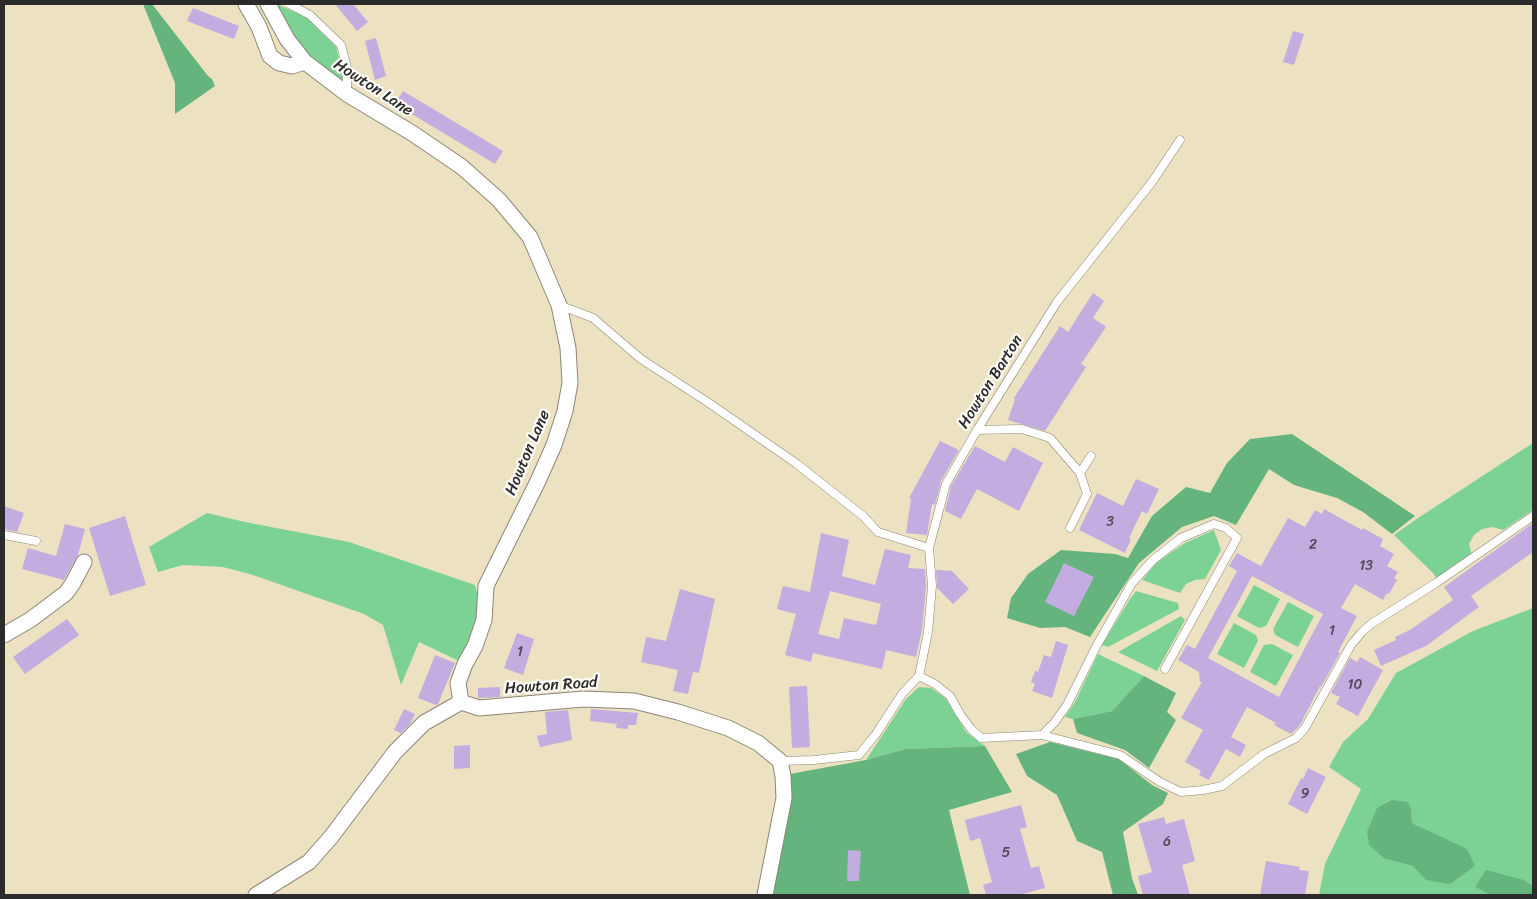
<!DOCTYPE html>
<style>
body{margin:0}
#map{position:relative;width:1537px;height:899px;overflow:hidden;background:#ece2c1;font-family:Sriracha,sans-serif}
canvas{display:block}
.frame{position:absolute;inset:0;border:5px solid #2b2b2b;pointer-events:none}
</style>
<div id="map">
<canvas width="1537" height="899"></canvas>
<div class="frame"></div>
</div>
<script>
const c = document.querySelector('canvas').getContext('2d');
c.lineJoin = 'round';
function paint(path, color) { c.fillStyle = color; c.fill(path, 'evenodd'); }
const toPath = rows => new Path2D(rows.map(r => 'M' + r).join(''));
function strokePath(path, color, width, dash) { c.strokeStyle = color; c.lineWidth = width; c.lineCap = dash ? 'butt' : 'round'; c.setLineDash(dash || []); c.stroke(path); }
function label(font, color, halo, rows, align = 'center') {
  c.font = font + ' Sriracha,sans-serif'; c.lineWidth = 4.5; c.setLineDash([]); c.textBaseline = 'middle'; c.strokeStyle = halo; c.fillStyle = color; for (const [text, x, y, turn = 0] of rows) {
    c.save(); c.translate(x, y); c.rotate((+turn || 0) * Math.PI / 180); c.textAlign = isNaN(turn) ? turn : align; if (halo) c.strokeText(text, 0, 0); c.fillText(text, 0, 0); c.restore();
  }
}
const green = toPath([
 [279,5,307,18,336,47,342,69,343,78,339,81,312,61,291,36,276,9],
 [1533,443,1533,510,1503,530,1493,527,1482,529,1474,535,1469,544,1472,555,1437,579,1433,573,1394,535,1418,518],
 [207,513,245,522,349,542,475,585,479,599,477,620,473,639,459,661,419,642,401,685,383,625,364,614,253,575,223,567,183,565,158,572,149,547],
 [1214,530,1221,550,1205,579,1195,580,1186,584,1180,593,1142,580,1157,562,1185,543],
 [1254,585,1280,599,1266,626,1259,628,1237,616],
 [1136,591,1178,603,1179,609,1108,647,1102,645,1130,599],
 [1288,602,1314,616,1298,647,1275,635,1273,629],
 [1533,608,1533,886,1524,880,1475,887,1490,895,1319,895,1325,864,1361,789,1329,767,1343,742,1368,719,1396,673,1473,631],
 [1390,800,1411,809,1412,823,1421,827,1475,866,1462,874,1413,866,1385,859,1367,831,1377,809],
 [1181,616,1185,620,1157,671,1118,652],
 [1234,623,1256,635,1258,641,1244,668,1217,654],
 [1272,644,1293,655,1276,686,1250,672,1264,645],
 [1098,654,1144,676,1112,711,1073,719,1065,717,1075,702],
 [919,687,931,688,946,699,966,732,985,746,905,749,866,760,906,699]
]);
const forest = toPath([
 [143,4,152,4,208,76,212,79,215,86,175,114,175,83],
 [1292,434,1415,516,1392,534,1363,512,1337,498,1294,485,1269,469,1236,525,1214,516,1182,527,1139,563,1090,637,1065,627,1040,628,1007,618,1011,598,1028,574,1061,550,1115,554,1128,558,1152,516,1186,487,1210,493,1227,463,1250,439],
 [1144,676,1176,693,1167,712,1176,720,1149,768,1125,750,1077,733,1073,719,1112,711],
 [1050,742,1119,759,1152,785,1168,793,1163,804,1123,832,1132,878,1138,895,1113,895,1102,852,1077,841,1057,795,1027,776,1016,754],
 [985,746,1012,792,949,810,970,895,769,895,790,774,866,760,905,749],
 [1391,800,1408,802,1411,809,1412,823,1467,849,1475,866,1450,884,1426,880,1413,866,1385,859,1369,845,1367,831,1377,808],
 [1486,870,1524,880,1533,886,1533,895,1490,895,1475,887]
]);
const building = toPath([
 [335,4,353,4,368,22,357,31],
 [193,8,239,26,234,39,187,21],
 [1293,31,1304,34,1294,65,1283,62],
 [376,38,386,76,375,80,365,41],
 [403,91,503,151,495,164,395,104],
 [1093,293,1104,301,1093,318,1106,327,1081,364,1086,367,1045,431,1008,420,1015,399,1014,398,1060,326,1068,332],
 [940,441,959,450,941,481,935,505,932,504,927,535,906,533,911,499,909,498],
 [975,446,1005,462,1013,447,1043,463,1019,511,977,489,961,519,945,511,951,486],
 [1136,479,1159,489,1147,514,1142,511,1129,538,1131,539,1125,553,1079,530,1097,493,1123,506],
 [4,506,24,513,17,532,4,529],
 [1324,509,1362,530,1363,528,1383,539,1380,546,1394,554,1387,566,1398,572,1394,578,1397,580,1389,594,1387,593,1383,600,1355,584,1341,608,1357,616,1338,652,1340,653,1321,687,1320,686,1300,725,1291,734,1274,725,1276,723,1247,707,1231,737,1246,745,1240,757,1226,749,1209,780,1199,775,1201,771,1185,762,1203,730,1181,718,1202,682,1200,682,1199,672,1178,660,1187,645,1195,649,1237,571,1229,566,1237,553,1261,566,1288,518,1305,527,1315,510,1322,514],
 [1252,576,1323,614,1279,697,1208,658],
 [125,516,146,585,110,596,89,528],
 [1533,523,1533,552,1471,596,1479,607,1426,646,1381,666,1374,650,1396,640,1395,637,1410,630,1453,600,1444,587],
 [65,524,85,529,78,555,64,580,22,569,28,548,56,556],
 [821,533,849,540,842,576,875,585,885,549,911,555,908,568,925,569,926,586,922,630,916,657,886,650,882,669,813,653,811,662,785,655,796,614,777,609,783,586,810,592],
 [830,591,881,604,876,625,844,618,839,639,818,634],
 [1064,563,1094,577,1074,616,1045,602],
 [936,570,952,571,969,589,953,604,937,588],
 [680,589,715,599,699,673,693,672,688,694,673,691,678,670,641,662,646,637,666,641],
 [67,619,79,635,25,674,13,657],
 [517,633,534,639,523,675,504,668],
 [1056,641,1068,645,1052,698,1032,691,1035,684,1031,682,1035,671,1038,672,1044,655,1051,657],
 [435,655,455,663,438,704,436,705,418,698],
 [1360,657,1383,670,1358,716,1336,704,1340,697,1331,693,1350,658,1357,662],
 [807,686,810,747,792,748,789,687],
 [500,687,500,697,478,698,478,688],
 [404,709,415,714,410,724,401,733,394,730],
 [591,709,638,713,636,725,628,725,628,729,616,728,617,724,590,721],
 [568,710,572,740,540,747,537,736,547,734,545,712],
 [470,745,470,768,454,769,454,746],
 [1308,768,1326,777,1307,814,1288,804,1301,778,1303,779],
 [1021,805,1027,827,1020,829,1031,868,1039,866,1045,888,1019,895,986,895,983,885,992,882,980,838,970,841,965,820],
 [1164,817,1166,824,1184,819,1195,861,1182,865,1190,895,1143,895,1138,876,1152,872,1138,824],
 [848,850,861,851,859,881,847,881],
 [1266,861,1300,867,1299,870,1309,871,1305,895,1260,895]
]);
const lane = toPath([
 [289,4,310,15,341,45,347,68,347,94],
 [559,305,593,318,641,359,709,403,797,464,863,516,878,532,929,548],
 [977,430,1022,429,1050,438,1080,473,1087,494,1070,528],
 [1080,473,1091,456],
 [4,535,36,541],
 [919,676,928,632,932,586,929,548,946,484,977,430,1057,302,1152,182,1180,140],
 [1042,735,1054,723,1067,705,1096,647,1132,583,1153,560,1181,538,1214,524,1226,528,1237,538,1165,669],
 [780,761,814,760,859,755,876,734,902,694,919,676,935,684,950,696,960,714,971,729,981,738,1042,735,1120,755,1160,782,1181,792,1203,790,1222,786,1264,754,1296,738,1305,728,1351,645,1362,632,1371,624,1436,583,1533,516]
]);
const street = toPath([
 [246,4,259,27,270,56,279,63,292,66,305,62],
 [268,4,287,39,305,62,347,94,412,133,462,167,499,200,530,237,559,305,568,348,570,383,565,411,554,445,538,481,486,586,484,620,475,646,465,664,458,683,461,702],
 [4,635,30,620,66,593,73,583,84,562],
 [256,895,309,862,331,837,395,752,424,723,461,702,479,708,583,699,634,701,678,712,728,728,758,743,780,761,783,776,784,798,765,895]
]);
const numberNames = [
 ["3",1110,522],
 ["2",1313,545],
 ["13",1366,566],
 ["1",1332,631],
 ["1",520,652],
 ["10",1355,685],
 ["9",1305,794],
 ["6",1167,842],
 ["5",1006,853]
];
const streetNames = [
 ["Howton Lane",373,88,33],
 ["Howton Barton",991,382,-58],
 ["Howton Lane",528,453,-67],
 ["Howton Road",551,686,-4]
];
paint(green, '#7cd295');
paint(forest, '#65b47e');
paint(building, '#c3acdf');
strokePath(lane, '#8c8676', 9);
strokePath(street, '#8c8676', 17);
strokePath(lane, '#fff', 8);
strokePath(street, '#fff', 15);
label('14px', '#514b58', null, numberNames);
label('16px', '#2b2b2b', '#fdfcf7', streetNames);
</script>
